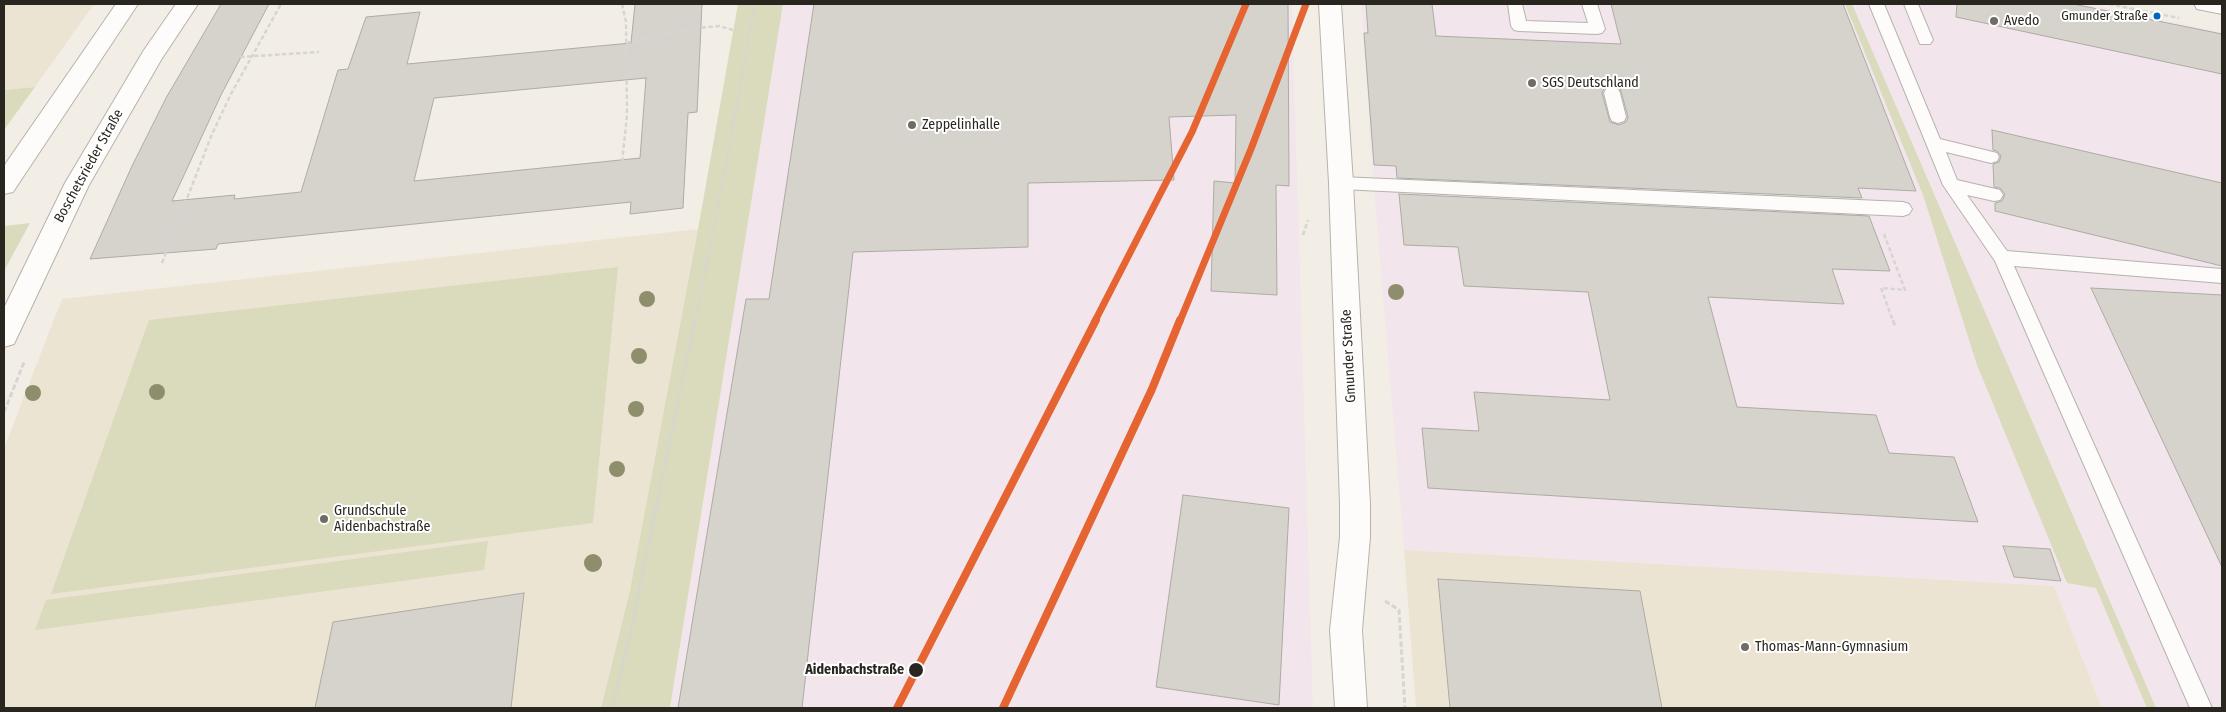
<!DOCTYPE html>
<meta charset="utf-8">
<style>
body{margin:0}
#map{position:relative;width:2226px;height:712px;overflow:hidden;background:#f2eee5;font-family:"Fira Sans Condensed",sans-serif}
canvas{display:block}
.frame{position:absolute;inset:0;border:5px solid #292620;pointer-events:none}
</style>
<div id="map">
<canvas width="2226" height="712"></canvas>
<div class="frame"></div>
</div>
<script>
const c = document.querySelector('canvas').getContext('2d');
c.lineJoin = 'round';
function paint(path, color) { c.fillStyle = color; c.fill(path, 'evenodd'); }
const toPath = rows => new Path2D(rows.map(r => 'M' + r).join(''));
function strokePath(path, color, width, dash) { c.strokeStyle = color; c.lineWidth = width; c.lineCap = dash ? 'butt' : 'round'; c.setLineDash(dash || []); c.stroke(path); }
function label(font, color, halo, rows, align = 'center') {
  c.font = font + ' "Fira Sans Condensed",sans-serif'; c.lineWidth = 4; c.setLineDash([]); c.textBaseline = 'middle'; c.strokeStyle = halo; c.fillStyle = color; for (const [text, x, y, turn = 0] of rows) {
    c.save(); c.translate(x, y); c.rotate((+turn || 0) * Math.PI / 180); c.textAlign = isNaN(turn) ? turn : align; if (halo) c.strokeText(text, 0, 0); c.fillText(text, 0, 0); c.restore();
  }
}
const commercial = toPath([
 [783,4,1292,4,1313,708,670,708],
 [1361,4,2086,4,2222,32,2222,708,2102,708,2054,586,1404,550,1372,166]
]);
const built = toPath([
 [4,4,94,4,35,87,4,90],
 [698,229,630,590,601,708,4,708,4,448,62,299],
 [1404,550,2054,586,2102,708,1416,708]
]);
const green = toPath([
 [738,4,783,4,670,708,601,708,630,590,698,229],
 [1845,4,1852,4,2156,708,2147,708,2096,588,2067,583,1977,365,1923,195],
 [35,87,4,130,4,90],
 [30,223,4,271,4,226],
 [618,267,593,523,51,594,149,320],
 [488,541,484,570,35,630,46,600]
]);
const building = toPath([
 [221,4,269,4,221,95,172,201,235,195,234,199,301,192,338,70,348,69,366,17,420,12,407,64,631,43,635,4,702,4,697,112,688,113,683,208,630,214,631,202,218,244,216,249,90,259,132,166,166,98,221,4],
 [646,78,640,158,414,181,434,98,646,78],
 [814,4,1288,4,1289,186,1276,185,1277,295,1211,291,1214,181,1235,183,1236,115,1169,117,1174,180,1028,183,1028,247,853,252,802,708,678,708,746,299,769,299,814,4],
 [1366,4,1432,4,1436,36,1621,44,1611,4,1843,4,1916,191,1858,188,1862,198,1397,178,1396,166,1374,165,1364,33,1368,33,1366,4],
 [1611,85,1620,88,1628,117,1626,122,1619,125,1610,122,1602,93,1604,88,1611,85],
 [1957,4,2073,4,2222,34,2222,74,1956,17,1957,4],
 [1992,130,2222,183,2222,266,1995,211,1995,203,2002,201,2005,194,2000,188,1994,187,1993,164,1999,162,2001,156,1997,151,1993,150,1992,130],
 [1399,194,1869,216,1890,271,1832,269,1844,304,1708,297,1737,407,1876,415,1889,453,1954,457,1978,522,1428,488,1422,428,1479,431,1474,392,1610,400,1588,292,1464,286,1458,247,1404,245,1399,194],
 [2091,288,2222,295,2222,567,2125,361,2091,288],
 [1183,495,1289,508,1279,705,1156,687,1183,495],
 [2003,546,2050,549,2061,581,2014,577,2003,546],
 [1438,579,1640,591,1662,708,1450,708,1438,579],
 [524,593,511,708,315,708,333,622,524,593]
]);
const pathFar1 = toPath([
 [622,4,626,22,627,115,622,163],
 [2109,4,2179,18],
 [626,43,690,29,719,26,733,30],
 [240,57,319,52],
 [1884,234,1905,290,1881,288,1893,321],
 [1303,235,1308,220],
 [162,263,212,134,231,94,281,4],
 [695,321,714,229,755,4]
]);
const path = toPath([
 [1893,320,1895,326],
 [4,412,25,360],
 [1385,601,1399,610,1405,708],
 [612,708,631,630,695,320]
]);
const lane = toPath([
 [1508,4,1522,4,1526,21,1588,23,1582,4,1597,4,1605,29,1602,33,1597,34,1519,31,1514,30,1511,26,1508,4],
 [1869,4,1884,4,1940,139,1997,153,1999,157,1997,161,1991,163,1946,152,1957,180,2000,190,2003,195,2000,200,1994,201,1967,195,2007,251,2222,269,2222,283,2014,266,2212,708,2190,708,1995,261,1943,185,1869,4],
 [1904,4,1918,4,1933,40,1930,44,1920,44,1904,4],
 [1612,87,1618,89,1620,93,1626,117,1624,121,1618,123,1612,121,1610,117,1604,93,1606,89,1612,87],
 [1341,177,1903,202,1909,204,1912,209,1909,214,1903,216,1341,189,1335,187,1333,183,1335,179,1341,177]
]);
const street = toPath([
 [1319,4,1341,4,1353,183,1370,504,1370,537,1362,630,1367,708,1335,708,1330,630,1340,537,1340,504,1329,183,1319,4]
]);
const secondary = toPath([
 [116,4,138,4,13,192,4,194,4,166,116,4],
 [176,4,198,4,161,60,89,185,14,344,4,347,4,308,65,183,144,50,176,4],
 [2194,4,2222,4,2222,14,2197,9,2194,4]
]);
const metro1Far1 = toPath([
 [1095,321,1192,132,1246,4],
 [1180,321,1251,149,1306,4]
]);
const metro1 = toPath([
 [897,708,1096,320],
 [1003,708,1152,389,1180,320]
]);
const trees = [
 [1396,292,8],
 [647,299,8],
 [639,356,8],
 [157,392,8],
 [33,393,8],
 [636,409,8],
 [617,469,8],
 [593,563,9]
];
const markers = [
 [2157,16,4.5,"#0065bd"],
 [1994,21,5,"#6f6c65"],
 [1532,83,5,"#6f6c65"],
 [912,125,5,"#6f6c65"],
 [324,519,5,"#6f6c65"],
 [1745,647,5,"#6f6c65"],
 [916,670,8,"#292620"]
];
const busNames = [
 ["Gmunder Straße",2148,16]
];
const poiNames = [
 ["Avedo",2004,21],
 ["SGS Deutschland",1542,83],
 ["Zeppelinhalle",922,125],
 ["Grundschule",334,511],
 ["Aidenbachstraße",334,527],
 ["Thomas-Mann-Gymnasium",1755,647]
];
const streetNames = [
 ["Boschetsrieder Straße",89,166,-61],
 ["Gmunder Straße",1349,356,-93]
];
const stopNames = [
 ["Aidenbachstraße",904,670]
];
paint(commercial, '#f2e6ec');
paint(built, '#ece4d3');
paint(green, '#dadabd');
paint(building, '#d6d3cc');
strokePath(building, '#aeaba4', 1);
strokePath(lane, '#b6b3ac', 2);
strokePath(street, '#b6b3ac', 2);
strokePath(secondary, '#b6b3ac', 2);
strokePath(pathFar1, '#d7d5d2', 2.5, [4.5, 2.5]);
strokePath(path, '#d7d5d2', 3, [5.5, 2.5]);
paint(lane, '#fdfcfb');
paint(street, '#fdfcfb');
paint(secondary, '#fdfcfb');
strokePath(metro1Far1, '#e66432', 7);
strokePath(metro1, '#e66432', 8);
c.fillStyle = '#8e8e6d';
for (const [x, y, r] of trees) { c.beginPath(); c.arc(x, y, r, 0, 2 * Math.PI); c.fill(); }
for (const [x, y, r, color] of markers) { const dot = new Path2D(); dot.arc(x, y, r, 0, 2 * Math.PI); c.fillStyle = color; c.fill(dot); strokePath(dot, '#fff', 2); }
label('13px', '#292620', '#fff', busNames, 'right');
label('14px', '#292620', '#fff', poiNames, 'left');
label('14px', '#292620', '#fff', streetNames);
label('bold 14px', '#292620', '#fff', stopNames, 'right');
</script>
